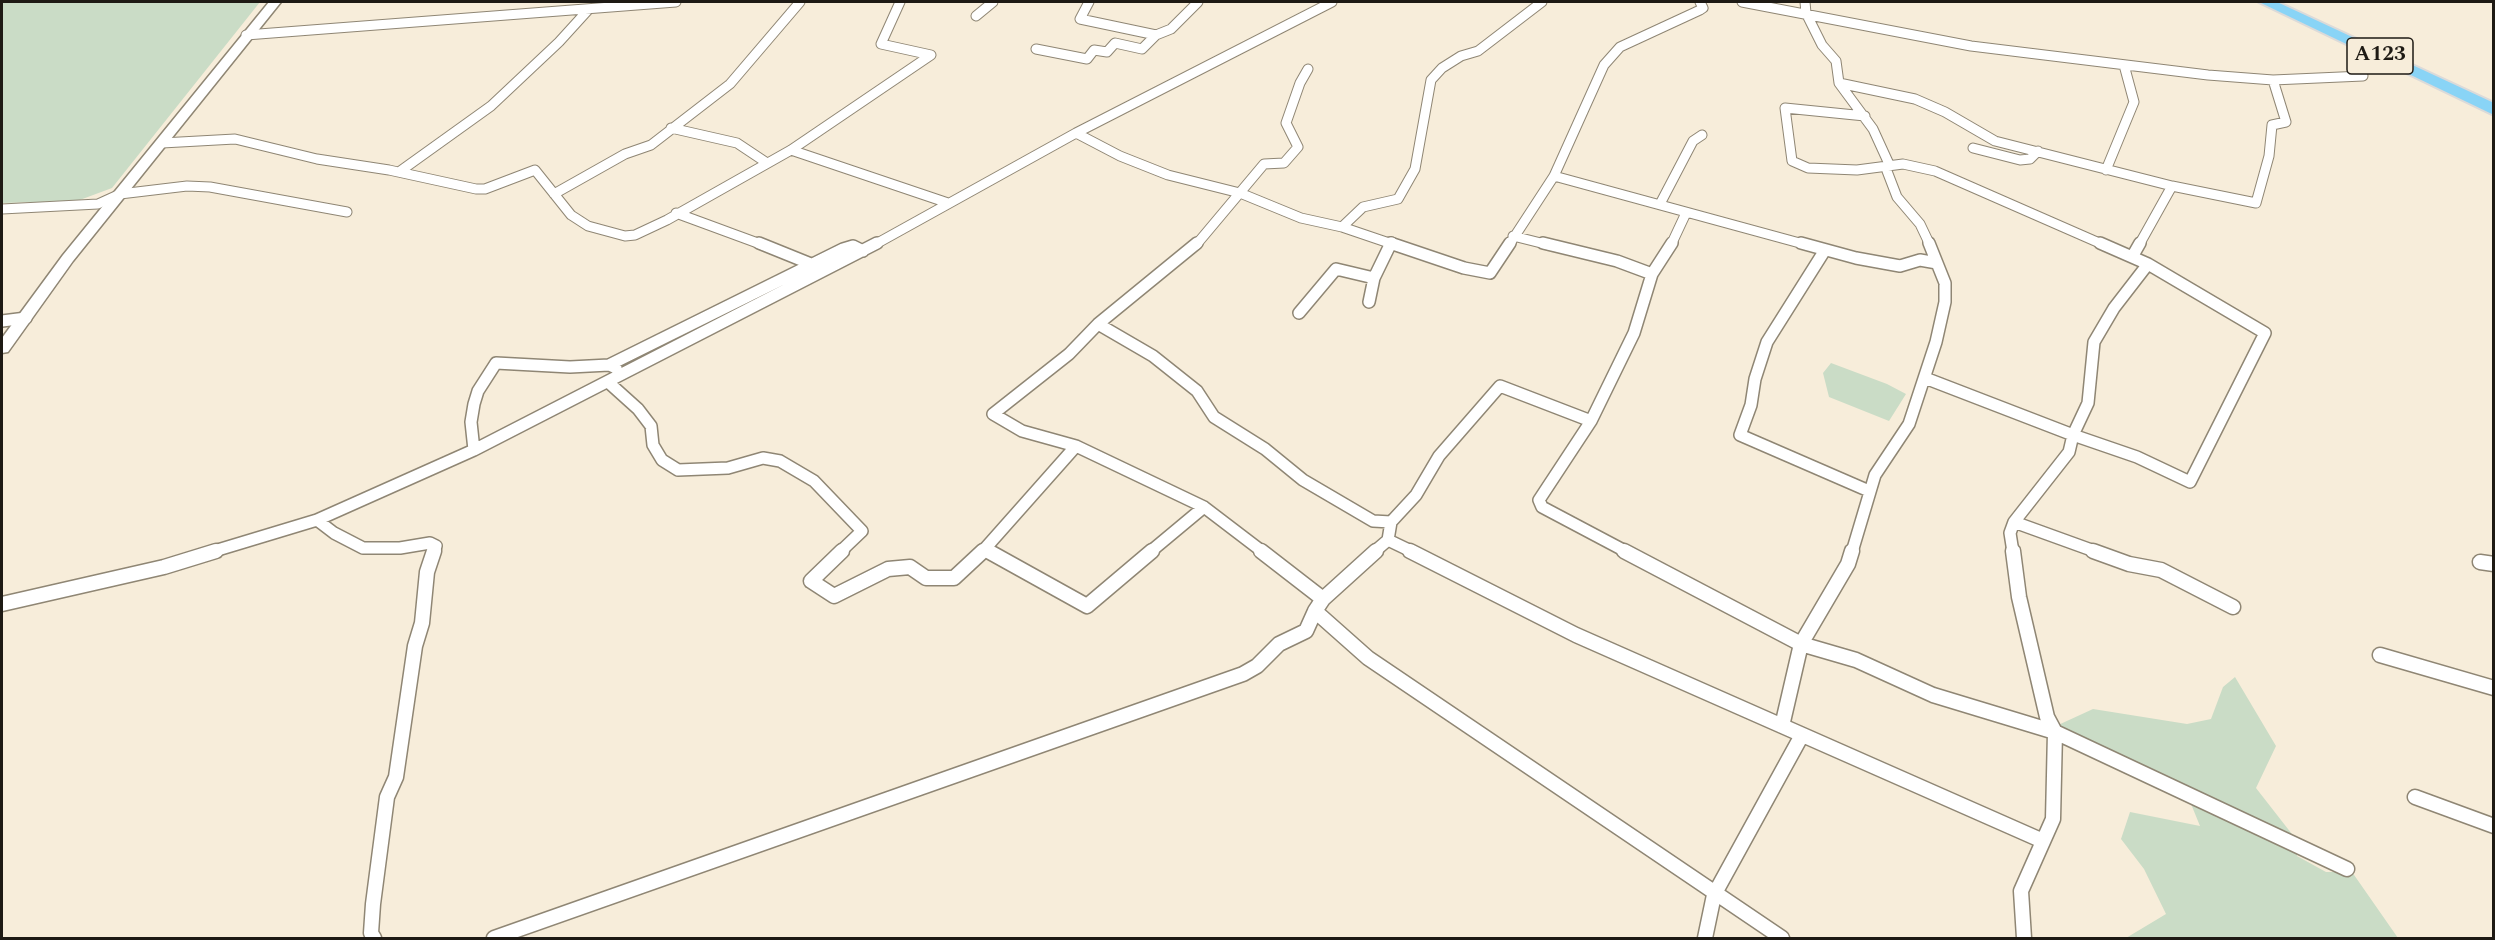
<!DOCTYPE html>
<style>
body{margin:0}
#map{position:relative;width:2495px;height:940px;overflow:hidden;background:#f7edda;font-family:Spectral,serif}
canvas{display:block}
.frame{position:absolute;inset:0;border:3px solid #1e1a14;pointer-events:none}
</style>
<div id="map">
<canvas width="2495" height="940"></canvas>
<div class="frame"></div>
</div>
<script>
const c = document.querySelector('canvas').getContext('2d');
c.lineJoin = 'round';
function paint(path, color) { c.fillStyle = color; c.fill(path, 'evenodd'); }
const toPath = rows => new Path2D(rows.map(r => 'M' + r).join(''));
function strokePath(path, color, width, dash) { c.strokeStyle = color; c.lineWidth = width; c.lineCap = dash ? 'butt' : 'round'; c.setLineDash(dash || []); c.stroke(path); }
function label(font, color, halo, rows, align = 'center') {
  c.font = font + ' Spectral,serif'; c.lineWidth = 4.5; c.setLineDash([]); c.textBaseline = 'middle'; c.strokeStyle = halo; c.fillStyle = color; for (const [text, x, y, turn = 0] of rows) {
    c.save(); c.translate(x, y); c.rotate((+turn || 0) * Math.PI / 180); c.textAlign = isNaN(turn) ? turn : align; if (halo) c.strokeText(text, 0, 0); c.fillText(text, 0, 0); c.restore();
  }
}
const green = toPath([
 [2,2,260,2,112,188,77,201,2,203],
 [1831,363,1887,384,1906,394,1889,421,1829,397,1823,373],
 [2235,677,2276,746,2256,788,2295,838,2297,856,2326,872,2352,872,2398,938,2126,938,2166,914,2144,869,2121,839,2130,812,2200,826,2189,799,2056,726,2093,709,2187,724,2211,719,2223,687]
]);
const streetFar2 = toPath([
 [1089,2,1080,19,1156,35,1171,29,1198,2],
 [1742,2,1971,46,2208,75,2273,80,2363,76,2360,60,2375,54],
 [1805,2,1806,13,1822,45,1836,61,1839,83,1873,129,1889,164,1887,171,1897,197,1920,224,1930,245],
 [976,16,993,2],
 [246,35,676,2],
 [1036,49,1087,59,1094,50,1107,52,1115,43,1142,49,1156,35],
 [1839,83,1915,99,1945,112,1995,141,2172,186,2256,203,2269,156,2272,125,2286,122,2273,80],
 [1865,116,1785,108,1792,161,1808,168,1857,170,1903,164,1935,171,2104,245],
 [671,128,737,143,767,163],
 [1076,133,1120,156,1168,175,1240,193,1301,218,1342,227,1395,245],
 [162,143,235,139,317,159,389,170,476,189,485,189,535,170,571,215,588,226,625,236,635,235,667,220,791,150,931,55,881,44,900,2],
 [1973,148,2020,160,2030,159,2038,151],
 [791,150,948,203],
 [2106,170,2134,102,2124,65],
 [399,172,491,106,559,42,589,9],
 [1554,176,1807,245],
 [554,194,625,154,651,145,730,84,800,2],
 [1660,204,1693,141,1702,135],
 [2,209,98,204,120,194,187,186,210,187,347,212],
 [676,213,763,245],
 [1342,227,1363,207,1398,199,1415,169,1431,80,1442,68,1461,56,1478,51,1542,2],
 [1513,236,1549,245],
 [874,245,1076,133,1332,2],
 [1196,245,1264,164,1284,163,1298,147,1286,123,1300,83,1308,69],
 [1391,245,1392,242],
 [1509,245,1554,176,1604,65,1620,47,1700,10,1703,8,1700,2],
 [1671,245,1686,213],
 [2139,245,2172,186]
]);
const streetFar1 = toPath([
 [759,243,811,264],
 [1390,243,1464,268,1490,273,1510,243],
 [1543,243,1617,261,1652,274,1672,243],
 [1801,243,1856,258,1900,266,1920,260,1937,263],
 [2100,243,2148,264],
 [1825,250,1767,342,1755,379,1751,405,1740,435,1869,491],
 [2132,257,2140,243],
 [2148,264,2265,333,2190,482,2137,457,2073,435,2088,403,2094,342,2114,308,2148,264],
 [1369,302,1374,278,1391,243],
 [1299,313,1336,269,1374,278],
 [2,321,26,318],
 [1098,324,1153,356,1197,391,1214,417,1265,449,1303,480,1373,521,1391,522],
 [609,365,843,249,853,246,863,251],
 [1925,378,2073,435,2069,452,2014,522,2097,552],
 [608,382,638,409,651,426,653,445,662,460,678,470,728,468,763,458,780,461,814,481,862,531,840,552],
 [1591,421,1634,333,1652,274],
 [1076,446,1204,507,1263,552],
 [474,450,471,422,474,404,478,391,496,363,570,367,609,365,616,368],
 [317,520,334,533,363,548,400,548,430,543,436,546,434,552],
 [1388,540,1413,552],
 [985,549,991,552],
 [211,552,317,520,474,450,877,243],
 [982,552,1076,446,1022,431,993,414,1069,354,1098,324,1197,243],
 [1150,552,1204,507],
 [1374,552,1388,540,1391,522,1416,495,1439,456,1500,386,1591,421,1539,500,1542,507,1627,552],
 [1852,552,1875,475,1909,424,1936,342,1945,302,1945,283,1929,243],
 [2013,552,2010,533,2014,522]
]);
const street = toPath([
 [842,551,811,581,834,596,888,569,910,567,926,578,954,578,983,551],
 [988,551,1087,606,1152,551],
 [1261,551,1323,599],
 [1376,551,1323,599,1315,611,1368,658,1782,938],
 [1410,551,1576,635,2043,841],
 [1624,551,1801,644,1856,660,1933,695,2055,732,2347,869],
 [2013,551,2019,597,2047,717,2055,732,2053,819,2021,891,2024,938],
 [2093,551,2129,564,2161,570,2233,607],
 [2480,562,2494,564],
 [2,604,164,567,216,551],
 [2380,655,2494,688],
 [1782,726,1801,644,1848,564,1852,551],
 [2415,797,2494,826],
 [374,938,371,933,373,904,387,797,396,777,415,646,422,623,427,572,434,551],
 [494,938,1243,674,1257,666,1279,644,1306,631,1315,611],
 [1705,938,1714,895,1802,735]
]);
const secondary = toPath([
 [269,2,281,2,73,261,8,352,2,353,2,338,63,255,269,2]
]);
const highway = toPath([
 [2259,2,2277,2,2494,103,2494,115,2259,2]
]);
const shields = [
 [2380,56,66]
];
const shieldNames = [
 ["A123",2380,56]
];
paint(green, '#cadcc6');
strokePath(streetFar2, '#8f8674', 11);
strokePath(streetFar1, '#8f8674', 14);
strokePath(street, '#8f8674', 17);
strokePath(secondary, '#8f8674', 3);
strokePath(highway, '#dbdad9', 4);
strokePath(streetFar2, '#fff', 9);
strokePath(streetFar1, '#fff', 11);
strokePath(street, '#fff', 14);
paint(secondary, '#fff');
paint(highway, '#89d4f6');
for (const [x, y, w] of shields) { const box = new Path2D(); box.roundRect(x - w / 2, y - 18, w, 36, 4.5); c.fillStyle = '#f7edda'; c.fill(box); strokePath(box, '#1e1a14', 1.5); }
label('bold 21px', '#1e1a14', null, shieldNames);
</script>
